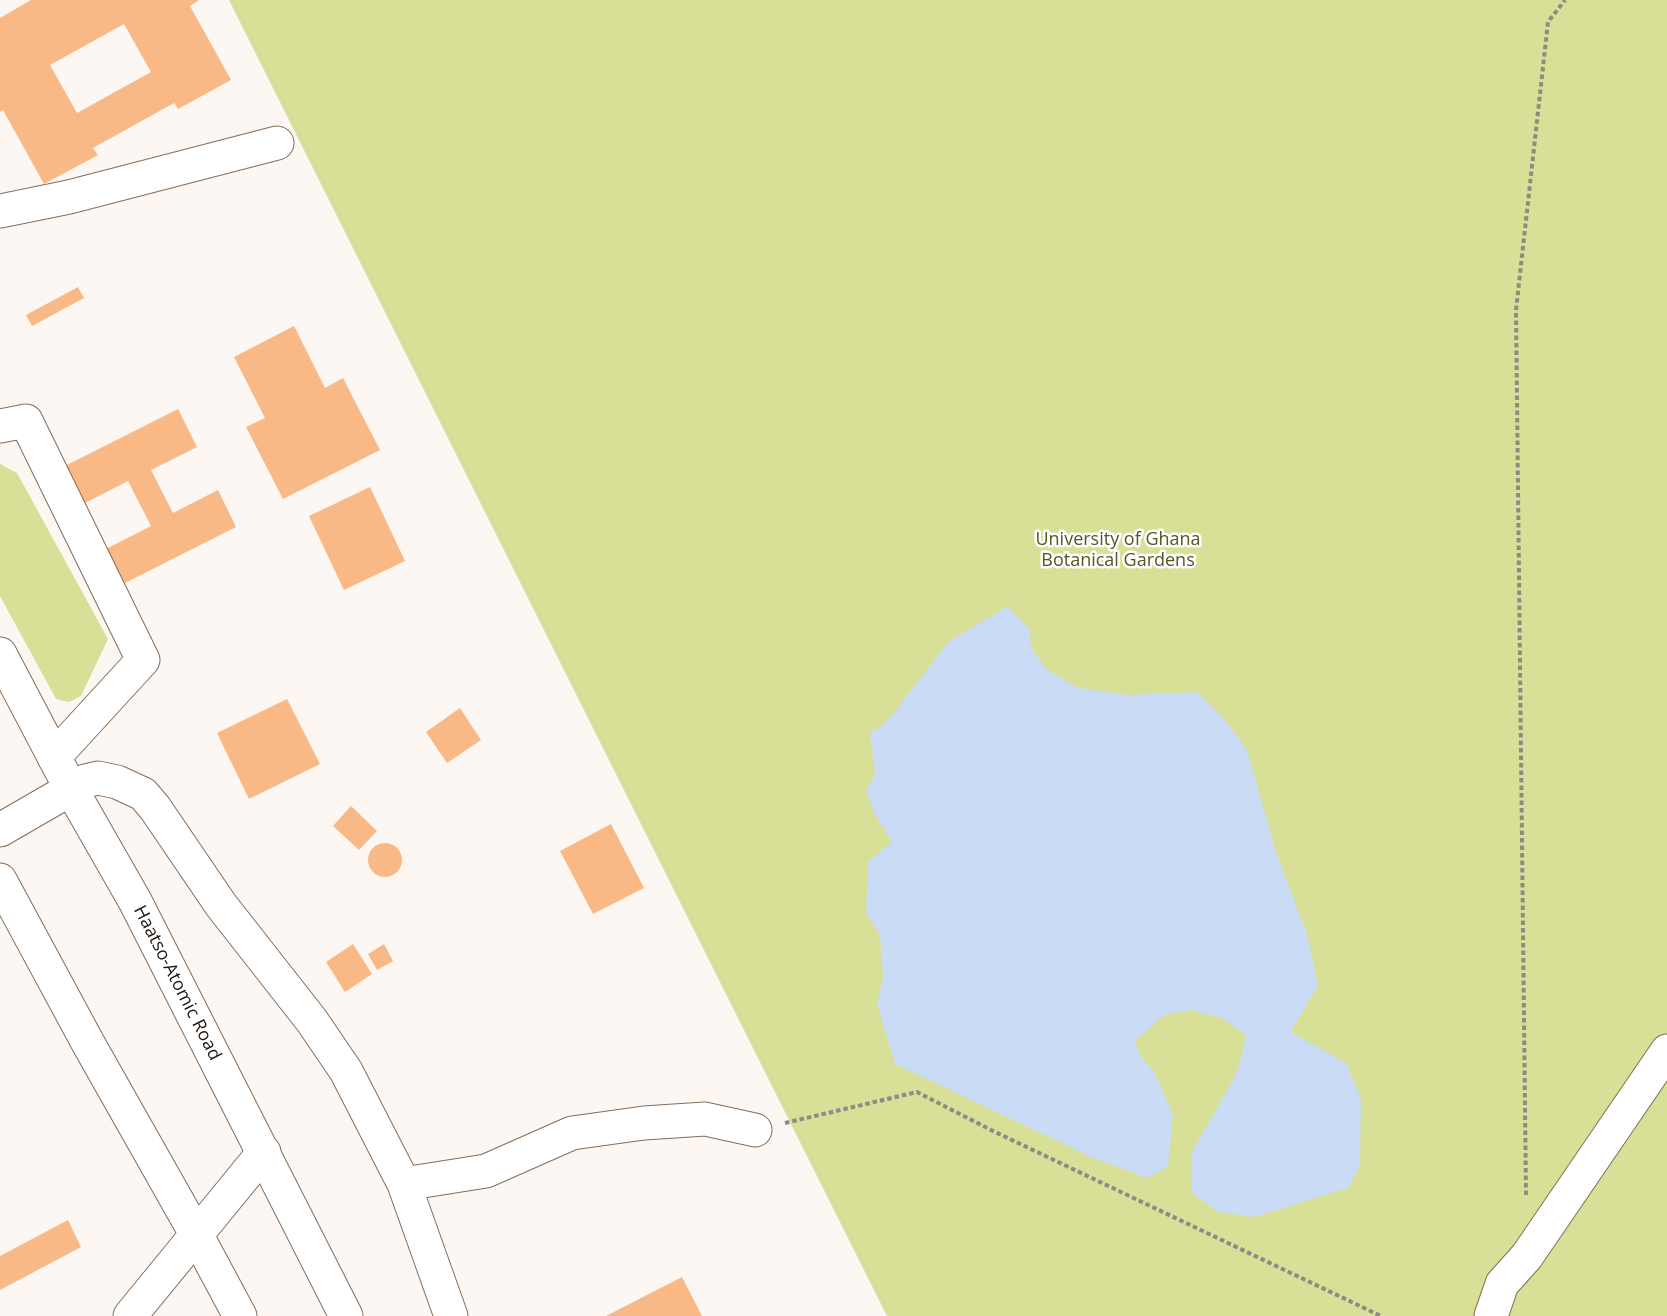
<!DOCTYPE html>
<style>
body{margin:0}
canvas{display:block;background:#fcf7f3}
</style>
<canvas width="1667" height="1316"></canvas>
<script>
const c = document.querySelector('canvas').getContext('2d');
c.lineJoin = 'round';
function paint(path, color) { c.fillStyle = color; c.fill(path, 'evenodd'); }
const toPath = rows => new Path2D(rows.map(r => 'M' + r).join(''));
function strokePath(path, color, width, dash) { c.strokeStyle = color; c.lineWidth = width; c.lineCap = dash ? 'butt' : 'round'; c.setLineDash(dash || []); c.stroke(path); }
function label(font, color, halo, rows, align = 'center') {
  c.font = font + ' "Open Sans",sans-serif'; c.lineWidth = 5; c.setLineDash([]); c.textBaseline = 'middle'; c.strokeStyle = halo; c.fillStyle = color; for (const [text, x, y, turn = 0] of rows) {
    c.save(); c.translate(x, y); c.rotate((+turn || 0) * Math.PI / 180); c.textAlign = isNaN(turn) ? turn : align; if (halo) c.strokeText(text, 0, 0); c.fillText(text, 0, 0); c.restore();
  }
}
const green = toPath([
 [229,0,1667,0,1667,1316,887,1316],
 [0,464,17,473,108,639,81,696,69,702,56,699,0,596]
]);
const water = toPath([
 [1008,606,1030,630,1031,647,1046,669,1079,688,1127,695,1197,692,1222,716,1247,750,1276,852,1307,934,1318,985,1291,1032,1346,1063,1361,1099,1360,1166,1348,1188,1254,1217,1218,1212,1191,1192,1191,1153,1228,1089,1239,1067,1246,1035,1222,1018,1190,1010,1163,1016,1134,1042,1141,1057,1154,1071,1173,1115,1168,1167,1147,1178,1091,1157,895,1064,877,1004,883,978,880,935,866,913,868,862,892,842,874,813,866,790,875,774,870,734,889,719,948,642]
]);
const building = toPath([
 [31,0,199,0,190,6,231,80,178,109,174,103,93,148,98,155,44,184,3,110,0,112,0,18],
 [124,24,151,72,77,113,50,65],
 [78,287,84,298,32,326,26,315],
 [294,326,325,388,343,378,380,450,283,499,246,427,265,418,234,357],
 [178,409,197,447,151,470,173,513,218,490,236,527,121,585,104,550,151,526,128,481,83,504,65,466],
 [370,487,405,561,344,590,309,516],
 [287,699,320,764,249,799,217,733],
 [460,708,481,740,447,763,426,732],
 [351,806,377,831,359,850,333,826],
 [611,824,644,888,593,914,560,851],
 '368 860a17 17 0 1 1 34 0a17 17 0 1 1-34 0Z',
 [353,944,372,974,345,992,326,962],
 [384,944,393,961,377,970,368,954],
 [68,1220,81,1247,0,1290,0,1256],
 [682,1277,702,1316,606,1316]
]);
const path = toPath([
 [785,1123,917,1092,991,1130,1381,1316],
 [1526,1195,1516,310,1548,22,1565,0]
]);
const minor = toPath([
 [0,211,69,197,277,143],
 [0,426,26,421,143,660,54,757],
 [0,830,71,789,85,781,98,778,117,782,143,794,155,808,221,905,312,1021,346,1071,404,1184,451,1316],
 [0,880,88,1043,196,1234,240,1316],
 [404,1184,486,1171,572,1133,644,1123,705,1119,755,1130],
 [130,1316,264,1152],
 [1491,1316,1502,1284,1527,1256,1667,1051]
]);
const major = toPath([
 [0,654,71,789,135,901,346,1316]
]);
const parkNames = [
 ["University of Ghana",1118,540],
 ["Botanical Gardens",1118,561]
];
const streetNames = [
 ["Haatso-Atomic Road",177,983,63]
];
paint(green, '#d8df96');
paint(water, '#cadcf5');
paint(building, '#f9b986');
strokePath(minor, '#836d5b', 35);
strokePath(major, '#836d5b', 35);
strokePath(path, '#918a84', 4, [4.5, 3]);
strokePath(minor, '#fff', 33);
strokePath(major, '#fff', 33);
label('18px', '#545820', '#fff', parkNames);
label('18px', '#201710', '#fff', streetNames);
</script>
